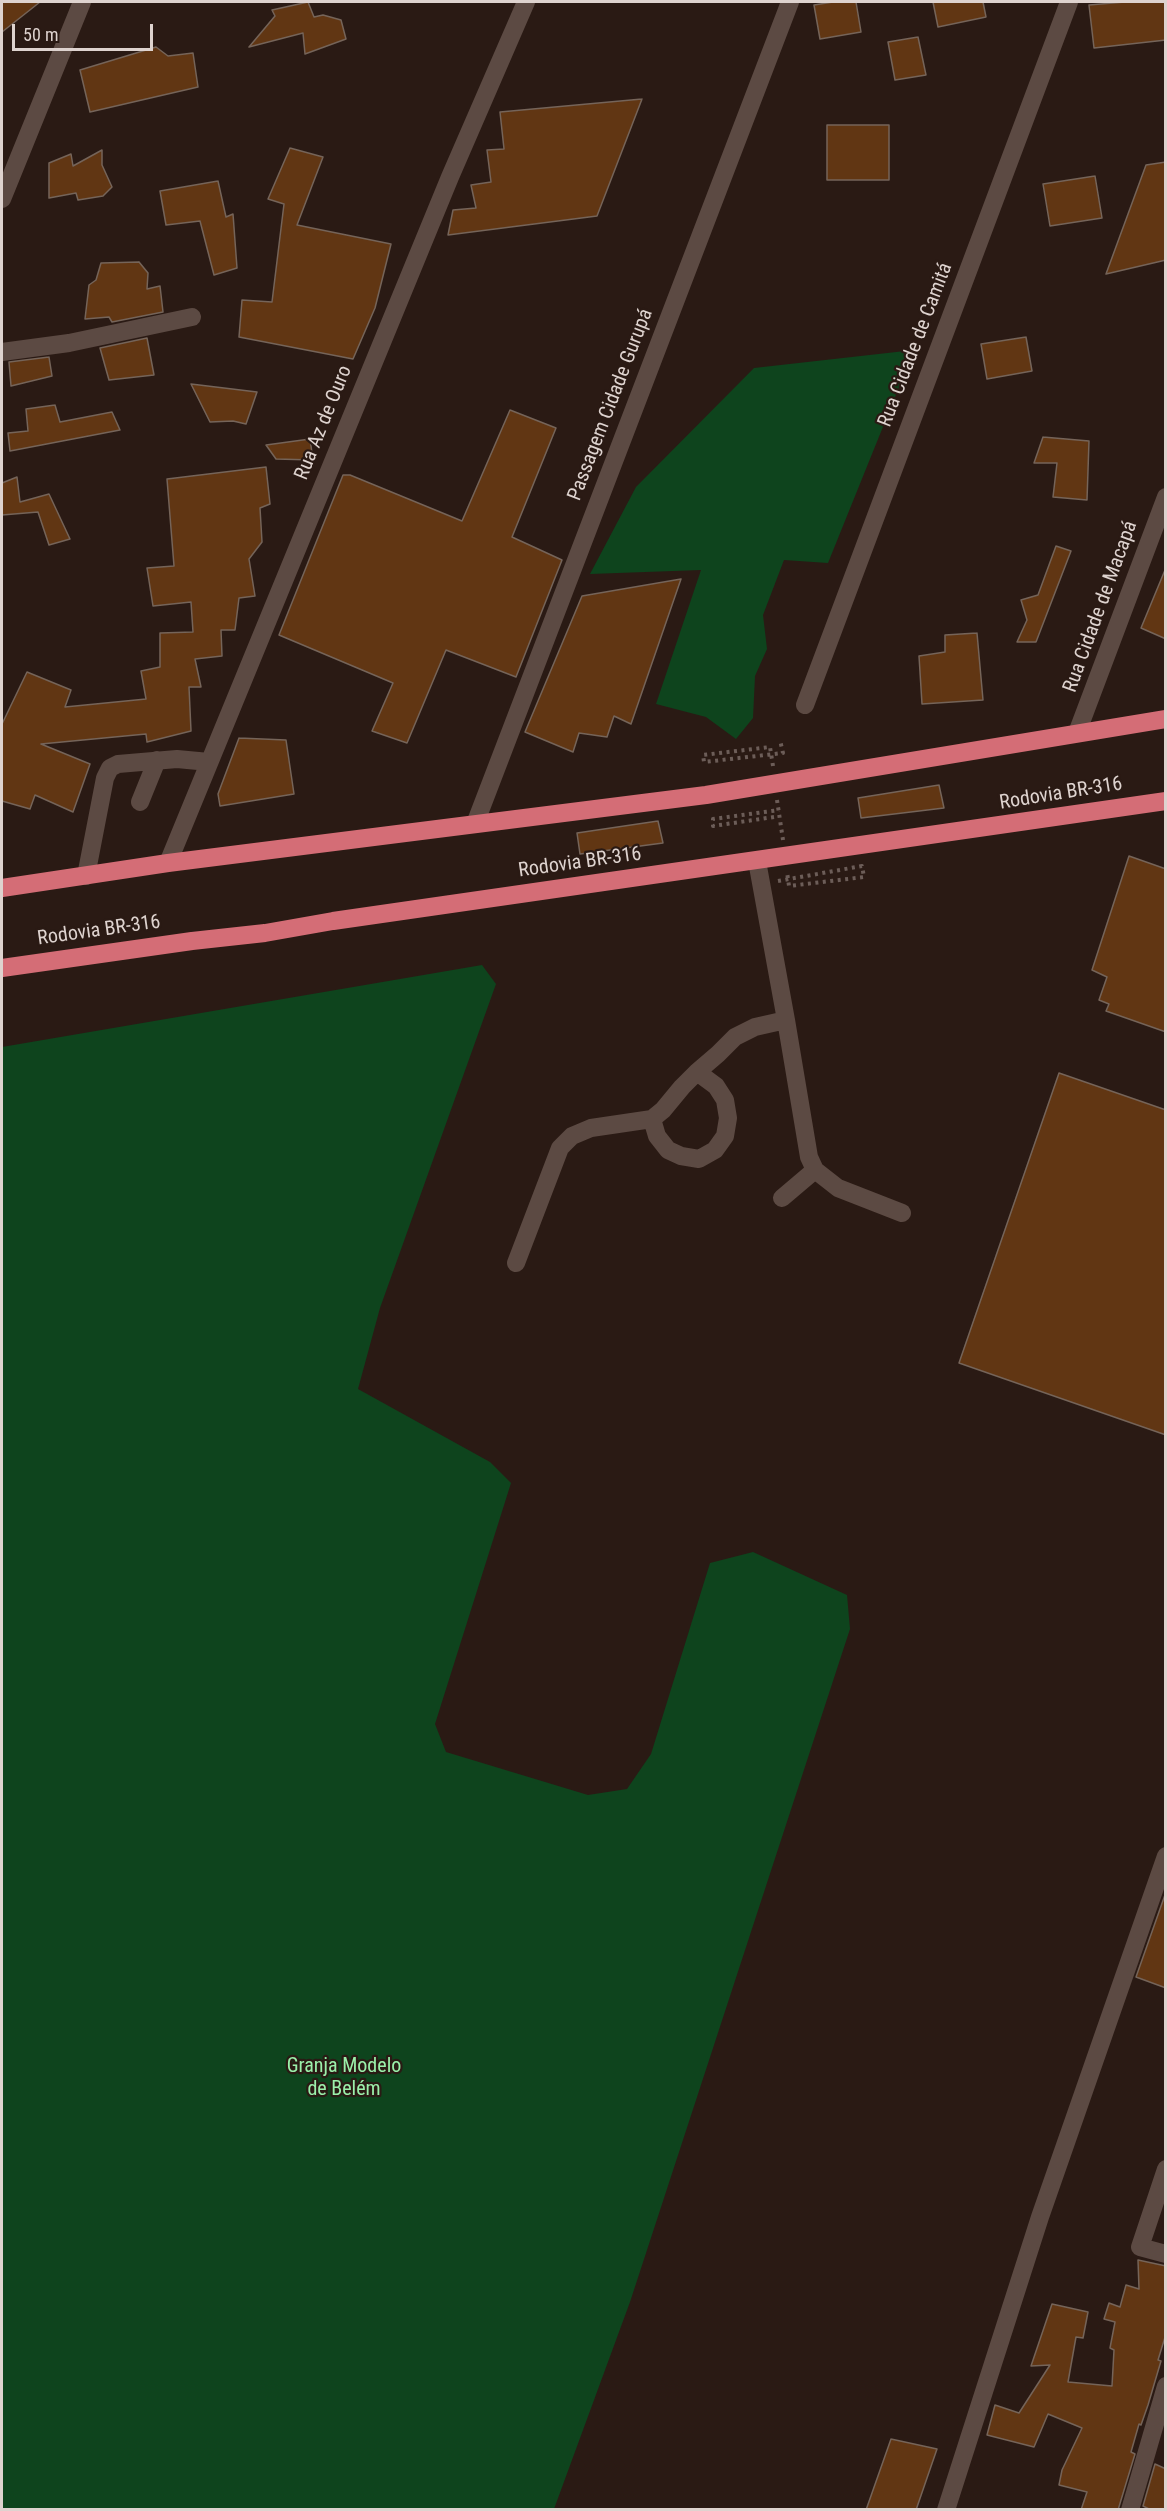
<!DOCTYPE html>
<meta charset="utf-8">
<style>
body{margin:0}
#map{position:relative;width:1167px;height:2511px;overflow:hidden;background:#2a1a14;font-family:"Roboto Condensed",sans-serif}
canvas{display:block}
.frame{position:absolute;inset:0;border:3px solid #ded3cf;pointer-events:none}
.scale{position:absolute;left:12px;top:24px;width:141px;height:27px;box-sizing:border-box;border:3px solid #ded3cf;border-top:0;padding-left:8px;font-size:18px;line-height:21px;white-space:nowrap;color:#ded3cf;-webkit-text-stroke:4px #2a1a14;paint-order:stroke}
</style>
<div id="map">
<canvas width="1167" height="2511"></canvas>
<div class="frame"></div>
<div class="scale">50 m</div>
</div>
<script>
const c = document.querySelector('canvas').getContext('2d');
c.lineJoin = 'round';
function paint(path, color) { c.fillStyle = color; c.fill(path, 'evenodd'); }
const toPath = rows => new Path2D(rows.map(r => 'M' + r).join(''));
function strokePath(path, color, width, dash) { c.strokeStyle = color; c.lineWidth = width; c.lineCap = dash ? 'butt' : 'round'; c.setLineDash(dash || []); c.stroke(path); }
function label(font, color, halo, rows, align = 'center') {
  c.font = font + ' "Roboto Condensed",sans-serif'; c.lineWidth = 4.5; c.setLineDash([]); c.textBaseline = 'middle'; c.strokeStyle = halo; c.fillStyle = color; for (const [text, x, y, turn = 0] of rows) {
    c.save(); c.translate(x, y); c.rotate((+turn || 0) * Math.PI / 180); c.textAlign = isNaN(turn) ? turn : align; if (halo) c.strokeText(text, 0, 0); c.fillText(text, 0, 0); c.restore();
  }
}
const green = toPath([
 [914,350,828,563,784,560,763,615,767,649,755,676,753,718,736,739,706,717,656,704,701,570,590,574,636,487,754,368],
 [482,965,496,984,380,1308,358,1389,490,1462,511,1483,435,1724,446,1752,588,1795,627,1789,651,1754,710,1563,753,1552,847,1595,850,1629,630,2302,554,2509,2,2509,2,1047]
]);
const building = toPath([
 [2,2,40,2,2,32,2,2],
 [308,2,314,17,323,15,341,20,346,39,305,54,303,33,249,47,275,16,272,10,308,2],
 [833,2,856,2,861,32,820,39,814,5,833,2],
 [933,2,983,2,986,17,938,27,933,2],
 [1125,2,1166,2,1166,40,1094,48,1089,5,1125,2],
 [918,37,926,75,895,80,888,42,918,37],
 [156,47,168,56,193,53,198,87,90,112,80,70,156,47],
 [642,99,597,216,448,235,453,210,476,208,471,185,491,182,487,150,504,149,500,112,642,99],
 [827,125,889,125,889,180,827,180,827,125],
 [290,148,323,157,297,225,391,244,375,308,353,359,239,337,242,300,272,302,284,204,268,199,290,148],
 [102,150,102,165,112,187,103,196,78,200,76,193,49,198,49,163,71,154,73,166,102,150],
 [1166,162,1166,260,1106,274,1146,165,1166,162],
 [1095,176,1102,218,1050,226,1043,184,1095,176],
 [218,181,226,217,233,214,237,268,214,275,200,221,166,225,160,191,218,181],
 [139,262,148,273,147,289,160,286,163,312,112,322,109,317,85,319,89,285,96,280,101,263,139,262],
 [1026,337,1032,371,987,379,981,344,1026,337],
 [147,338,154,375,109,380,100,348,147,338],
 [49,357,52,376,11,386,9,362,49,357],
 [191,384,257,392,246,424,233,421,210,422,191,384],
 [55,405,60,422,112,412,120,430,10,451,8,433,28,431,26,409,55,405],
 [510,410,556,428,512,537,562,560,516,677,446,650,407,743,372,731,393,683,279,635,343,475,350,475,462,521,510,410],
 [1043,437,1089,441,1087,500,1053,497,1057,463,1034,463,1043,437],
 [310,439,313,460,276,459,266,445,310,439],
 [266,467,270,504,260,508,262,542,249,559,255,596,239,598,235,630,221,630,222,656,195,659,201,687,189,687,191,731,147,742,146,734,41,744,90,764,73,812,35,795,30,809,2,801,2,724,27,672,71,690,65,707,146,699,141,671,160,667,160,633,193,632,191,602,153,606,147,568,174,566,167,479,266,467],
 [17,477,20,502,49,494,70,539,49,545,38,512,2,515,2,483,17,477],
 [1056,546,1071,551,1036,642,1017,642,1027,620,1021,600,1038,595,1056,546],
 [1165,570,1166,570,1166,639,1141,628,1165,570],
 [681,579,631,724,614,716,607,737,579,733,573,752,525,732,582,596,681,579],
 [977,633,983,700,922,704,919,656,945,652,945,635,977,633],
 [239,738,286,740,294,794,220,806,218,794,239,738],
 [939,785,944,808,861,818,858,798,939,785],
 [658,821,663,843,580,854,577,833,658,821],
 [1129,856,1166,869,1166,1032,1106,1011,1109,1004,1099,1000,1107,977,1092,970,1129,856],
 [1059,1073,1166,1110,1166,1435,959,1363,1059,1073],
 [1166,1892,1166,1988,1136,1977,1166,1892],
 [1138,2260,1166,2266,1166,2334,1158,2360,1161,2361,1148,2405,1141,2425,1139,2424,1131,2452,1135,2454,1118,2510,1081,2510,1087,2492,1059,2485,1062,2470,1082,2428,1048,2414,1034,2447,987,2435,995,2405,1019,2413,1050,2365,1031,2366,1052,2304,1088,2312,1083,2338,1076,2337,1068,2382,1112,2386,1114,2350,1110,2348,1115,2322,1104,2319,1109,2303,1120,2307,1126,2285,1139,2289,1138,2260],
 [891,2439,937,2449,916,2510,866,2510,891,2439],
 [1155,2464,1166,2469,1166,2510,1151,2510,1143,2506,1155,2464]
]);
const path = toPath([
 [773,766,770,747,703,755,704,762,783,753,780,740],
 [777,800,783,840],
 [774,817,713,826,713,819,779,810],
 [778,881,862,866,864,877,789,886,787,872]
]);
const minor = toPath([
 [2,199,82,2],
 [2,352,69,343,192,317],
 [805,705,1069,2],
 [1077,733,1166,497],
 [140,802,157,760],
 [475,824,790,2],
 [757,861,786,1020],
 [168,863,450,177,526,2],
 [86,876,105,778,110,768,118,764,177,759,209,762],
 [697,1072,716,1086,725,1100,728,1118,725,1136,715,1150,699,1159,681,1156,668,1150,657,1136,652,1119,663,1110,682,1087,697,1072,718,1054,735,1037,755,1027,786,1020,809,1157,815,1170,838,1188,902,1213],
 [782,1198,815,1170],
 [516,1263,560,1148,572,1136,591,1128,652,1119],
 [1166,2169,1140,2247,1166,2254],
 [946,2510,1040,2217,1166,1856],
 [1130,2510,1166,2386]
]);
const highway = toPath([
 [2,888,168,863,706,795,1166,719],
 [2,968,192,941,265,933,333,921,1166,801]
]);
const streetNames = [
 ["Rua Cidade de Camitá",916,345,-69],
 ["Passagem Cidade Gurupá",611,405,-69],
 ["Rua Az de Ouro",324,423,-68],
 ["Rua Cidade de Macapá",1101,607,-70],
 ["Rodovia BR-316",1061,794,-9],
 ["Rodovia BR-316",580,863,-8],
 ["Rodovia BR-316",99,931,-8]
];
const parkNames = [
 ["Granja Modelo",344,2067],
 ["de Belém",344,2090]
];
paint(green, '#0e441d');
paint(building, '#613613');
strokePath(building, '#756459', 1.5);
strokePath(path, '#6c5d58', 4, [3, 4.5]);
strokePath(minor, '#5c4a43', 18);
strokePath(highway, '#d46d76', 18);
label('20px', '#ded3cf', '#2a1a14', streetNames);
label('20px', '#9bf0aa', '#2a1a14', parkNames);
</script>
